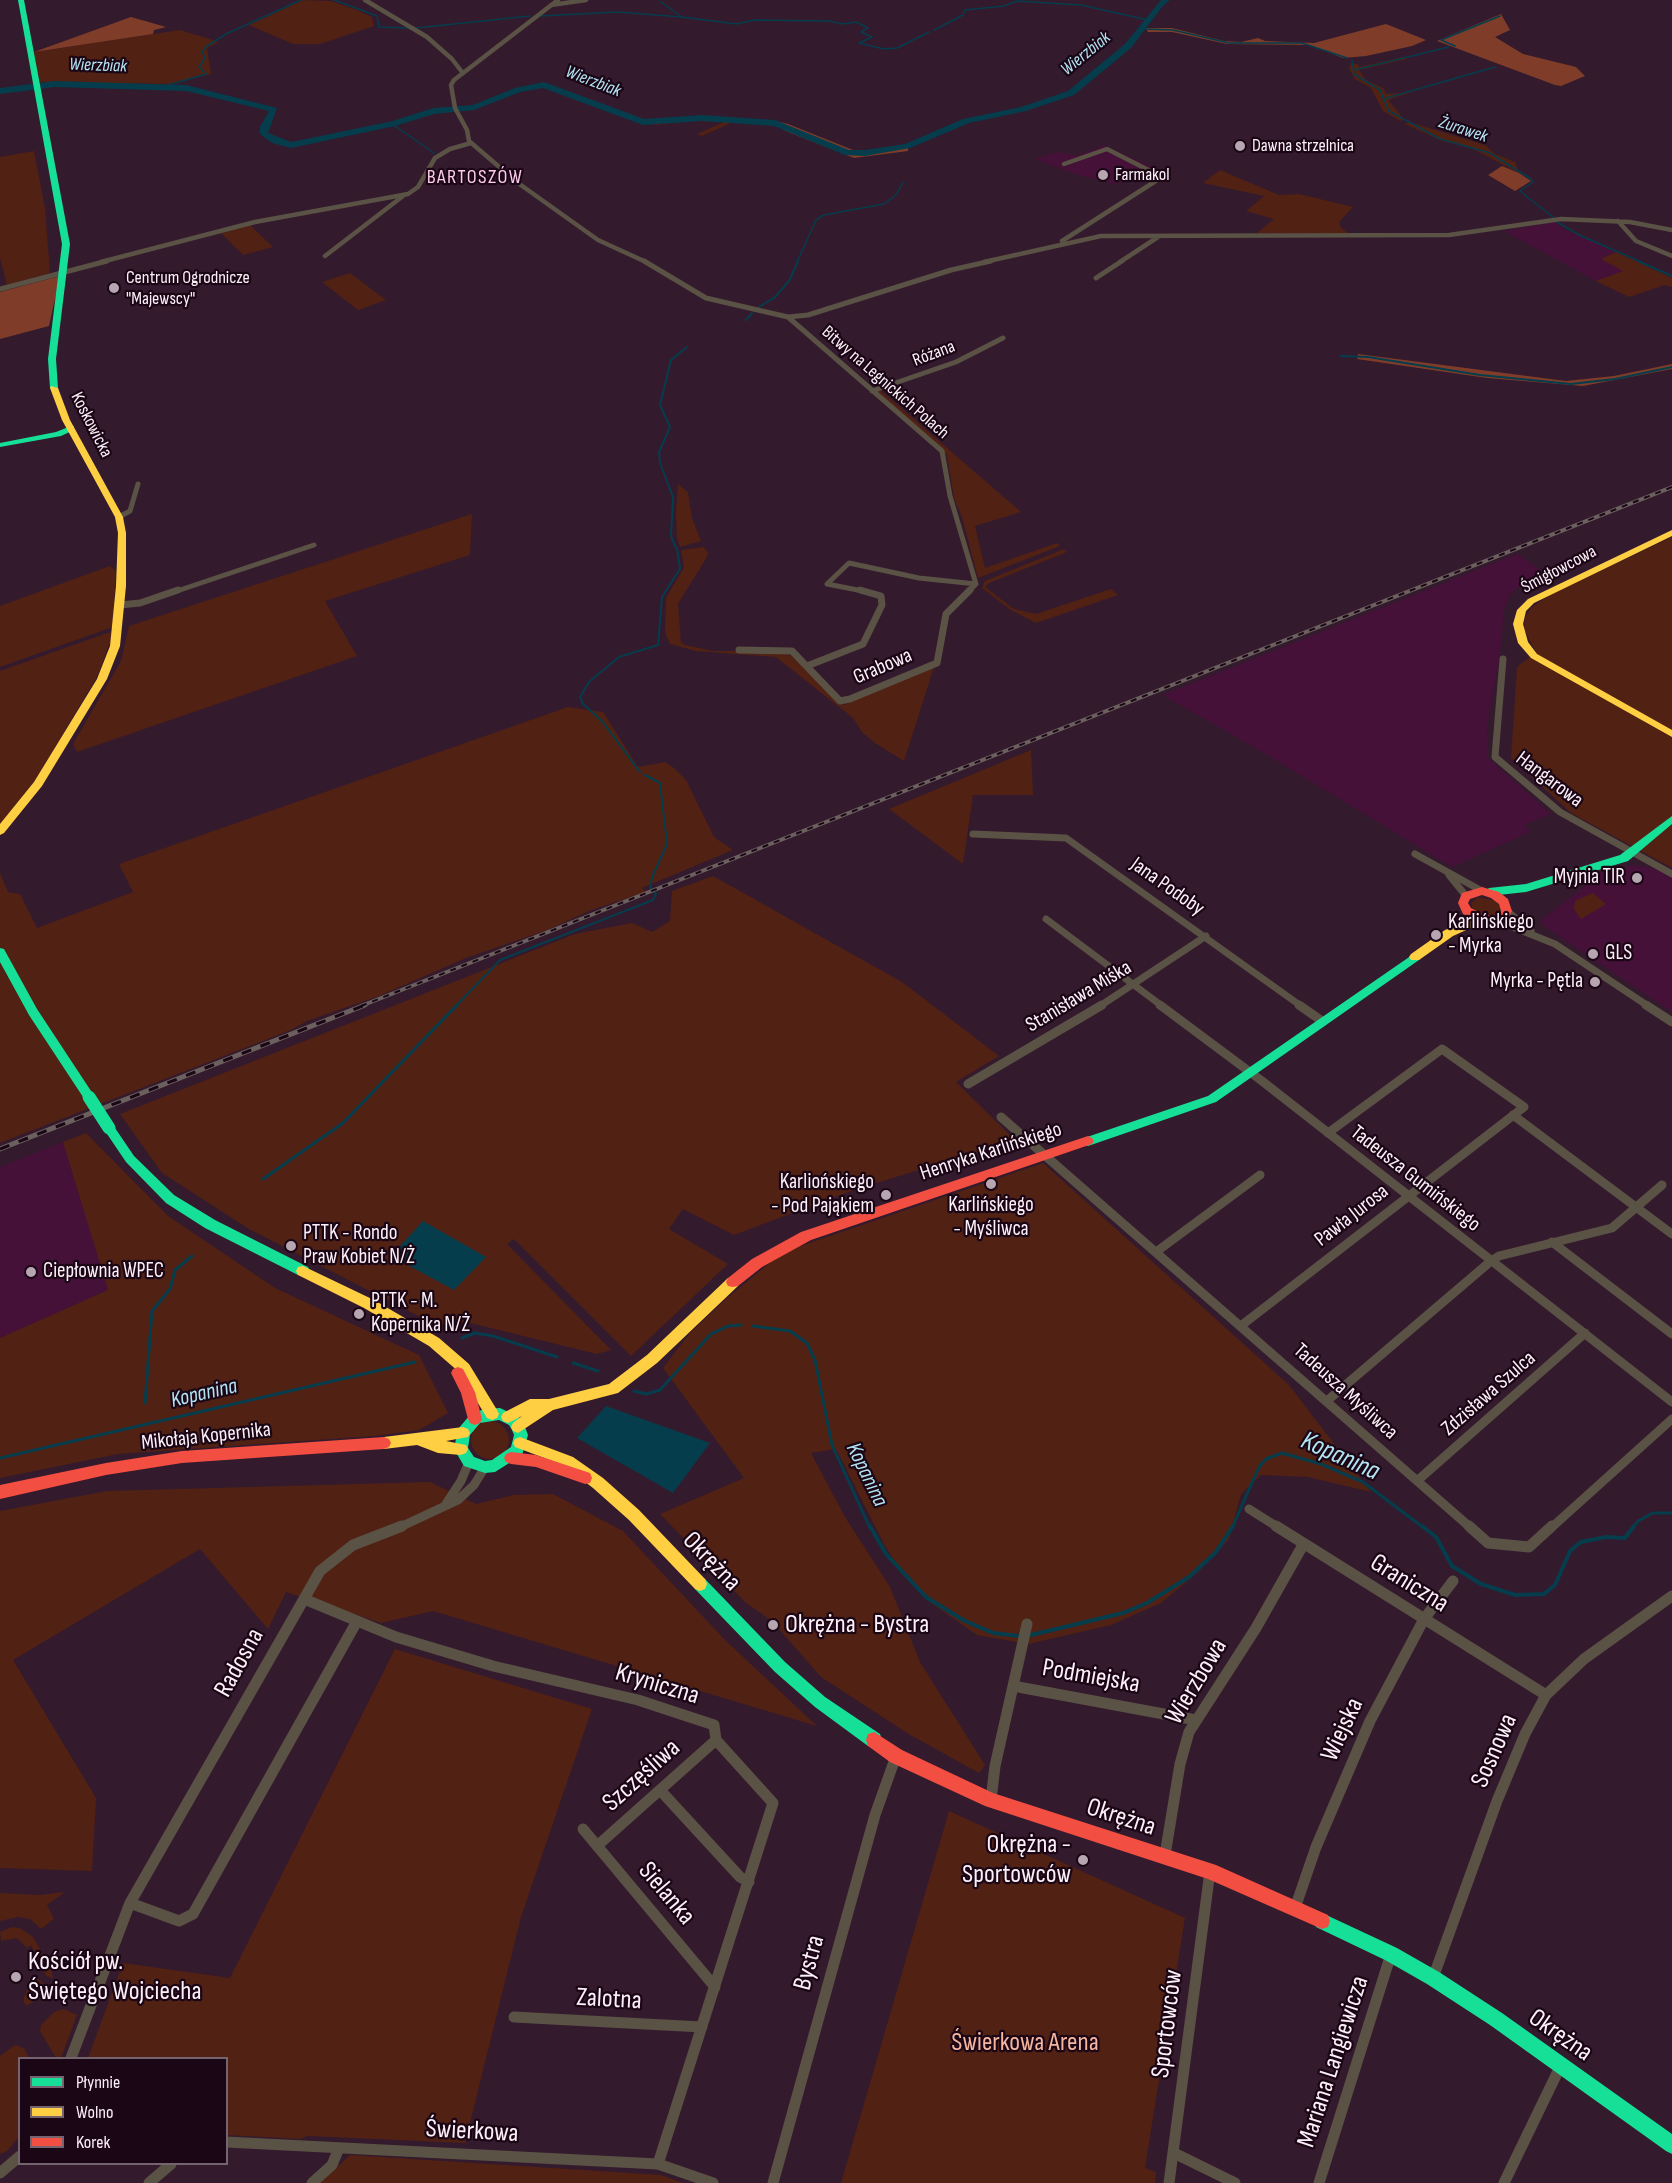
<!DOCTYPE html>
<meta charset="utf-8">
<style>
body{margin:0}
#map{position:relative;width:1672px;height:2183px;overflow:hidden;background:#341a2d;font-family:"Sofia Sans Condensed",sans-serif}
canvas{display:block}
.legend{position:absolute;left:18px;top:2057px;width:210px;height:108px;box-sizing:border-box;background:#1a0615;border:2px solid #756470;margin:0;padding:8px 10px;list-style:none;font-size:18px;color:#fdf0f8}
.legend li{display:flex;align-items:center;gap:12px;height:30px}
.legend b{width:30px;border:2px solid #756470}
</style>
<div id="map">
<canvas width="1672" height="2183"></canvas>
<ul class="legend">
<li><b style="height:8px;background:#16e098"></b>Płynnie</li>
<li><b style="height:8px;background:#ffcf43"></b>Wolno</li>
<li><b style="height:8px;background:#f24e42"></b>Korek</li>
</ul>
</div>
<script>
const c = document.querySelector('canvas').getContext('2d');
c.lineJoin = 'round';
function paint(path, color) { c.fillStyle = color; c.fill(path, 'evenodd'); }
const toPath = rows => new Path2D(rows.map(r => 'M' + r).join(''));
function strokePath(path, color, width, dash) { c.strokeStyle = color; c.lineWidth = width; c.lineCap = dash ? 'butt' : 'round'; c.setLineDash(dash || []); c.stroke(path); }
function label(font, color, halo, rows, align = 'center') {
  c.font = font + ' "Sofia Sans Condensed",sans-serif'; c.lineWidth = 4.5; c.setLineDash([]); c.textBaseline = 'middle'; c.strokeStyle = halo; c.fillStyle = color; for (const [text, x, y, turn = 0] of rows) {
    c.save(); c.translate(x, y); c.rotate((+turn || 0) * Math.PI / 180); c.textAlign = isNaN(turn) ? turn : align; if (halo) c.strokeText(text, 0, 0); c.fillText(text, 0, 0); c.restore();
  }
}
const built = toPath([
 [1104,145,1154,168,1115,184,1078,175,1035,159,1058,152,1077,156],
 [1555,222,1566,230,1616,252,1602,259,1624,271,1596,281,1504,231],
 [1517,554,1540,570,1510,594,1504,609,1500,654,1487,727,1488,758,1551,814,1524,825,1530,832,1452,867,1269,756,1163,695],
 [1634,865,1656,869,1672,878,1672,1012,1541,924,1542,919,1584,887,1581,882,1589,875],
 [63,1142,109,1290,0,1338,0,1167]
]);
const green = toPath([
 [303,0,331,1,357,10,372,17,374,26,320,44,293,44,249,25],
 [180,30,219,42,207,48,211,74,170,84,40,82,34,52],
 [1404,57,1407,59,1359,70,1366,80,1383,88,1386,94,1412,92,1388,100,1404,119,1400,121,1383,111,1371,88,1355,79,1349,69,1351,63,1358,64,1359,67],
 [690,116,748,118,767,124,733,122,702,136,697,134,724,122,691,121,655,125,648,121],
 [1409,122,1485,145,1495,154,1515,162,1519,173,1471,148,1442,141,1405,124],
 [34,151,45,208,50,273,7,285,0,258,0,157],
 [1220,170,1279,195,1299,194,1353,207,1339,222,1341,228,1348,233,1257,233,1274,219,1246,211,1264,196,1203,183],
 [250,225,273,247,243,255,221,233],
 [1616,252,1672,278,1672,287,1665,285,1629,297,1596,281,1623,271,1601,259],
 [350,273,386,300,358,310,322,282],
 [880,390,1021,512,975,526,985,568,1057,543,1060,546,978,578,962,517,954,498,947,455,877,391],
 [678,484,688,492,692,518,701,541,680,547,677,538,676,513],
 [472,514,470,555,325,601,357,656,77,752,73,744,121,661,129,626],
 [1672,537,1672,868,1571,813,1511,758,1517,667,1536,652,1524,629,1525,618,1531,608,1551,594],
 [704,547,708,553,707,557,678,604,681,642,685,645,713,651,764,651,790,655,844,705,934,667,904,761,875,743,862,732,853,718,776,657,696,651,670,644,665,633,666,598,684,567,681,550],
 [1064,549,1067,552,989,583,985,587,1014,609,1036,614,1111,589,1118,595,1036,623,1011,610,982,588,985,581],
 [110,566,116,571,113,627,0,667,0,606],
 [110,632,113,634,98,675,36,779,0,825,0,671],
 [568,707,603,712,638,767,665,762,674,768,686,780,714,837,733,850,642,888,646,892,594,909,547,930,466,958,379,996,307,1021,291,1030,0,1143,0,873,8,892,20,894,37,928,133,892,119,864],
 [1031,750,1033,795,973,795,963,864,889,809],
 [713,876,902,982,999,1056,956,1082,1015,1140,851,1191,734,1235,683,1209,669,1229,728,1264,631,1356,514,1239,507,1244,611,1350,597,1354,466,1322,438,1326,249,1229,162,1173,120,1114,575,934,632,923,652,932,670,921,672,891],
 [1593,893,1606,904,1581,919,1574,909,1575,901],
 [1478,897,1496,901,1501,907,1498,913,1486,916,1473,910,1471,903],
 [86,1133,168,1216,275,1288,419,1355,448,1413,419,1430,374,1436,118,1454,0,1478,0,1338,108,1290,63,1142],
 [1043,1163,1289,1385,1371,1492,1308,1477,1261,1475,1241,1494,1229,1539,1197,1573,1161,1603,1111,1625,1028,1644,977,1635,931,1603,904,1576,885,1546,836,1449,811,1453,845,1517,890,1587,920,1662,985,1765,979,1773,907,1733,821,1677,772,1621,746,1603,660,1514,744,1478,663,1368,689,1334,727,1298,783,1252],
 '471 1440a19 19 0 1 1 38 0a19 19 0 1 1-38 0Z',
 [430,1482,476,1504,514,1495,553,1494,623,1531,725,1640,817,1726,433,1611,381,1623,286,1592,268,1629,200,1549,13,1660,96,1798,92,1871,0,1868,0,1511,107,1491],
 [395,1649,592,1709,521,1917,465,2143,307,2136,301,2139,227,2135,226,2058,88,2058,123,1963,230,1978],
 [949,1811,1185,1918,1145,2168,1156,2172,1155,2183,841,2183],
 [65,1892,47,1905,54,1919,41,1929,30,1919,18,1917,0,1921,0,1893,39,1895],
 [12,1927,20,1928,33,1937,51,1969,53,1978,46,1976,31,1945,27,1948,17,1938,1,1941,0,1932],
 [37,1978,51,1989,38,2013,43,2003,41,1997,26,2006,23,2000,29,1985],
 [64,2009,77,2015,61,2058,56,2058,40,2031,41,2025,54,2012],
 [15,2045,24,2048,29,2058,20,2058,19,2137,7,2151,0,2154,0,2056],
 [350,2155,661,2175,683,2183,320,2183]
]);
const forest = toPath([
 [1501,14,1510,30,1495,37,1523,54,1576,67,1585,76,1561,86,1555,85,1437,41],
 [131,17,166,27,154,30,153,34,34,52],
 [1386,24,1426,40,1412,46,1366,56,1343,58,1309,45,1227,44,1172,32,1148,32,1146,28,1172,28,1224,41,1241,42,1258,38,1265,41,1314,43],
 [772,120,788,124,858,152,908,147,908,151,854,158,788,132,775,125],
 [1502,166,1519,173,1531,181,1515,191,1488,175],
 [60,276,49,326,0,339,0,292],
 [1358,354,1566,381,1614,376,1672,364,1672,369,1583,386,1487,378,1357,359]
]);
const water = toPath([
 [423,1221,486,1257,454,1290,391,1256],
 [606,1406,710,1443,673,1493,577,1438]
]);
const streamFar3 = toPath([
 [334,0,377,16,379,27,410,28],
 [540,16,618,12,682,17,661,2],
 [682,17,737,24,754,20,830,21,842,24,856,22,868,28,861,32,872,37,859,43,884,49,897,48,929,32],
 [416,28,530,16],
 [1143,29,1173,30,1229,43,1302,43,1347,58],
 [934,30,963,15,965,10,1004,6,1017,1,1081,5,1148,20],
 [1455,46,1441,40,1500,16],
 [1352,60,1354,74,1380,90,1389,111,1440,139,1490,153,1531,179,1533,182,1520,191,1554,218],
 [1354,70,1449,47],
 [165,86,206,74,199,67,205,58,202,52,207,46,226,34,301,0],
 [1383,99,1495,67],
 [392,124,434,153],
 [1557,222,1579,235,1641,262],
 [797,262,816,220,824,215,884,204,896,195,903,182]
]);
const streamFar2 = toPath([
 [1638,261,1672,276],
 [757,308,774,298,789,281,798,261],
 [746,320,752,313],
 [1341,356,1368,357,1480,375,1571,384,1615,379,1672,367],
 [676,548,671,536,673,497,660,463,659,452,670,427,660,405,671,360,687,347],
 [640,772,602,721,583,704,580,697,589,682,619,657,658,645,662,597,680,569,677,548],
 [456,1006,500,960,653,900,656,894,650,887,653,875,667,844,660,783,645,775]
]);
const streamFar1 = toPath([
 [263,1179,343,1123,457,1005],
 [753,1326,790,1331,807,1343,815,1360,832,1445,870,1528],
 [462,1338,475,1333,493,1336,557,1357],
 [573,1363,598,1371],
 [634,1391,646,1394,660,1390,711,1334,728,1326,741,1325],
 [145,1403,152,1311,170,1289,175,1270,192,1256],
 [0,1458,415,1362],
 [1232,1528,1259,1467,1266,1459,1282,1453,1321,1464,1363,1482,1424,1528],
 [1633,1528,1638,1521,1653,1513,1672,1513]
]);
const stream = toPath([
 [870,1526,886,1554,926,1597,963,1620,993,1633,1019,1636],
 [1422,1526,1436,1537,1452,1566,1481,1584,1515,1595,1544,1594,1555,1585,1570,1551,1581,1542,1606,1537,1625,1538,1634,1526],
 [1031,1635,1123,1613,1147,1603,1189,1577,1216,1552,1233,1526]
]);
const river = toPath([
 [1161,0,1170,0,1162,7,1131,48,1074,95,1026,111,969,123,910,148,865,156,845,155,774,126,702,121,643,125,543,88,520,92,474,110,434,114,395,126,291,148,272,143,260,134,260,127,269,111,186,91,55,87,0,94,0,88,55,81,186,85,277,108,268,133,291,142,393,121,433,108,473,105,515,88,544,82,644,119,702,115,775,120,849,150,865,150,905,144,963,119,1021,107,1068,91,1125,44,1161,0]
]);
const streetFar4 = toPath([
 [365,0,427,37,452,59,462,72],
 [558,0,454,80,451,85,455,108,467,130,469,141,518,183,598,240,646,262],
 [551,5,586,0],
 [1618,221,1636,241,1672,256],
 [1062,241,1162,177,1107,149,1064,164],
 [325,256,403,196],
 [101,262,255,222,408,194,418,187,435,158,450,149,471,143],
 [984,262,1101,236,1449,235,1561,219,1630,222,1672,230],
 [1120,262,1158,237]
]);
const streetFar3 = toPath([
 [644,261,706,298,788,317,808,315,951,270,991,261],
 [1096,278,1122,261],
 [0,289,107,261],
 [788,317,942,451,950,496,976,584],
 [872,391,956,362,1003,338],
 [119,517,130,511,138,484],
 [174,592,314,545],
 [868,592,827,584,849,563,919,578,976,584],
 [968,592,976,584]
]);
const streetFar2 = toPath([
 [120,605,140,603,178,590],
 [739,650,792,651,840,701,850,699,937,663,946,614,970,590],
 [1503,659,1495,757,1560,812,1672,874],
 [807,666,863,644,882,605,881,596,860,590],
 [973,834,1066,838,1301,1006],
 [1415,854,1482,891],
 [1449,875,1466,896],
 [1507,911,1531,931],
 [1046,919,1162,1006],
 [1495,920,1555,944,1648,1006],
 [1100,1006,1206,936]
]);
const streetFar1 = toPath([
 [1160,1005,1262,1081,1672,1402],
 [1299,1005,1322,1021],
 [1646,1005,1672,1022],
 [968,1084,1102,1005],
 [1513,1115,1672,1234],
 [1001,1117,1471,1528],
 [1552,1242,1672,1334],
 [1156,1252,1260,1175],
 [1242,1325,1524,1107,1442,1049,1328,1133],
 [1328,1400,1491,1261,1499,1256,1612,1228,1662,1185],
 [1417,1481,1585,1333],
 [446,1504,461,1481,469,1462],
 [1249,1509,1279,1528],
 [398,1528,458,1500,474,1485,485,1467],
 [1551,1528,1672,1419]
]);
const street = toPath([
 [1276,1526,1546,1695],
 [1469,1526,1488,1543,1529,1547,1552,1526],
 [304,1599,396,1637,493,1666,638,1700,714,1725,716,1740,773,1803,658,2164],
 [1013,1686,1196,1720],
 [660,1790,740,1877,749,1882],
 [991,1800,995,1766,1027,1624],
 [583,1829,715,1987],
 [597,1846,716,1740],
 [1165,1855,1180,1764,1189,1732,1256,1628,1303,1545],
 [130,1903,179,1921,193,1914,356,1623],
 [1295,1908,1316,1847,1370,1721,1424,1619,1453,1581],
 [1433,1978,1497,1801,1525,1734,1546,1695,1584,1659,1672,1596],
 [514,2017,702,2027],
 [71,2058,130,1903,320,1571,353,1545,402,1526],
 [226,2142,658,2164,713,2183],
 [1174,2153,1235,2183],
 [0,2173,20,2156],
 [149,2183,171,2164],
 [312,2183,332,2165,339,2148],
 [773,2183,875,1815,896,1756],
 [1169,2183,1210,1871],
 [1319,2183,1391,1954],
 [1504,2183,1561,2065]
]);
const fast = toPath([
 [18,0,24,0,70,244,56,359,58,388,54,390,50,388,48,359,62,244,18,0],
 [71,426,74,426,74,430,61,436,0,447,0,443,56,432,71,426],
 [1672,816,1672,824,1628,861,1526,892,1489,896,1484,892,1489,888,1526,884,1620,855,1672,816],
 [0,948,4,949,37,1009,93,1094,95,1097,93,1100,85,1100,29,1015,0,962,0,948],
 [1415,953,1419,954,1421,957,1419,960,1216,1102,1088,1146,1084,1144,1082,1141,1084,1138,1208,1096,1415,953],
 [109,1123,113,1125,134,1156,174,1195,215,1220,308,1267,310,1271,308,1275,303,1276,298,1275,205,1228,166,1203,126,1162,103,1128,105,1125,109,1123],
 [500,1408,519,1417,525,1427,528,1435,522,1455,495,1472,485,1473,464,1466,454,1449,458,1429,470,1415,484,1409,500,1408],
 [499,1420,509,1425,512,1430,514,1435,511,1447,492,1460,485,1461,474,1457,468,1448,470,1435,480,1423,499,1420],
 [700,1577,705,1579,785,1662,825,1697,880,1734,882,1740,880,1746,874,1748,868,1746,815,1707,775,1672,695,1589,693,1584,695,1579,700,1577],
 [1322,1913,1397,1948,1439,1972,1502,2013,1672,2134,1672,2154,1666,2151,1490,2025,1427,1984,1385,1960,1316,1927,1314,1921,1316,1915,1322,1913]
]);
const slow = toPath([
 [51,386,58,388,70,420,123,517,126,533,126,586,120,646,107,679,42,786,4,833,0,835,0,824,34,782,97,679,110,646,116,586,118,533,115,517,62,420,50,388,51,386],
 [1672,530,1672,536,1534,603,1526,611,1523,624,1528,642,1537,654,1672,730,1672,737,1531,658,1518,643,1513,624,1517,610,1528,599,1672,530],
 [1480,915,1484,916,1486,919,1484,922,1453,936,1419,960,1411,960,1409,957,1411,954,1445,930,1480,915],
 [303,1266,374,1300,439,1338,469,1364,497,1410,499,1414,497,1418,492,1420,487,1418,459,1372,429,1346,364,1308,298,1275,296,1271,298,1267,303,1266],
 [733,1277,738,1278,740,1282,738,1286,657,1363,618,1393,553,1410,518,1433,513,1431,511,1427,513,1423,522,1416,508,1423,503,1421,501,1417,503,1413,530,1399,549,1399,609,1384,647,1355,728,1278,733,1277],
 [463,1427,468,1429,470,1433,468,1437,446,1441,466,1445,468,1449,466,1453,461,1455,438,1453,417,1445,384,1449,379,1447,377,1443,379,1439,384,1437,463,1427],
 [520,1437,573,1457,603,1478,639,1510,705,1579,707,1584,705,1589,700,1591,695,1589,629,1520,593,1488,563,1465,515,1447,513,1443,515,1439,520,1437]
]);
const jam = toPath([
 [1482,887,1499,892,1508,899,1512,911,1507,920,1485,924,1463,914,1458,903,1462,893,1482,887],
 [1482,895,1491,898,1499,904,1501,911,1499,914,1486,916,1471,908,1468,903,1470,899,1482,895],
 [1088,1136,1092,1138,1094,1141,1092,1144,811,1240,762,1267,738,1286,733,1287,728,1286,726,1282,728,1278,752,1259,801,1232,1088,1136],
 [458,1367,463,1369,475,1392,482,1419,480,1423,475,1425,470,1423,468,1419,461,1393,451,1373,453,1369,458,1367],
 [384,1437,389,1439,391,1443,389,1447,384,1449,182,1463,106,1475,0,1499,0,1485,106,1463,182,1451,384,1437],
 [511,1452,536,1455,590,1473,592,1478,590,1483,585,1484,536,1467,511,1464,506,1462,504,1458,506,1454,511,1452],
 [874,1732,902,1750,993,1793,1216,1865,1328,1915,1330,1921,1328,1927,1322,1929,1208,1879,985,1806,890,1762,868,1746,866,1740,868,1734,874,1732]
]);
const railFar1 = toPath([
 [361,1006,1672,487]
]);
const rail = toPath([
 [0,1149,365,1005]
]);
const fastBridge = toPath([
 [89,1097,109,1128]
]);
const markers = [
 [1240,146,6,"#b7a5b1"],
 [1103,175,6,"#b7a5b1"],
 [114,288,6,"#b7a5b1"],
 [1637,878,6,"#b7a5b1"],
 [1436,935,6,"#b7a5b1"],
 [1593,954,6,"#b7a5b1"],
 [1595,982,6,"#b7a5b1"],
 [991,1184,6,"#b7a5b1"],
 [886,1195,6,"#b7a5b1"],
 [291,1246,6,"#b7a5b1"],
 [31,1272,6,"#b7a5b1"],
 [359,1314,6,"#b7a5b1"],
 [773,1625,6,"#b7a5b1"],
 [1083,1860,6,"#b7a5b1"],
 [16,1977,6,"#b7a5b1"]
];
const farWaternames = [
 ["Wierzbiak",1086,54,-39],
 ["Wierzbiak",98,66,2],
 ["Wierzbiak",593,82,21],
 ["Żurawek",1463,130,18]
];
const farPoinames = [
 ["Dawna strzelnica",1252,146],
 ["Farmakol",1115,175],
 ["Centrum Ogrodnicze",126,278],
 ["\"Majewscy\"",126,299]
];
const farStreetnames = [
 ["Różana",934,354,-21],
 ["Bitwy na Legnickich Polach",885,383,41],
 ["Koskowicka",91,425,63],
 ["Śmigłowcowa",1559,570,-28]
];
const farQuarternames = [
 ["BARTOSZÓW",475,178]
];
const streetNames = [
 ["Grabowa",883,667,-23],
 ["Hangarowa",1549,780,37],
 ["Jana Podoby",1167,887,35],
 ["Stanisława Miśka",1079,997,-31],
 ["Henryka Karlińskiego",991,1152,-18],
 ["Tadeusza Gumińskiego",1415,1179,38],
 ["Pawła Jurosa",1352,1216,-38],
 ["Tadeusza Myśliwca",1345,1392,42],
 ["Zdzisława Szulca",1489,1394,-41],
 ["Mikołaja Kopernika",206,1437,-6]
];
const poiNames = [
 ["Myjnia TIR",1625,878,"right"],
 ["Karlińskiego",1448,923],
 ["- Myrka",1448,947],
 ["GLS",1605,954],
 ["Myrka - Pętla",1583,982,"right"],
 ["Karliońskiego",874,1183,"right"],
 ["- Pod Pająkiem",874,1207,"right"],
 ["Karlińskiego",991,1206,"center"],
 ["- Myśliwca",991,1230,"center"],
 ["PTTK - Rondo",303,1234],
 ["Praw Kobiet N/Ż",303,1258],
 ["Ciepłownia WPEC",43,1272],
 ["PTTK - M.",371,1302],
 ["Kopernika N/Ż",371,1326]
];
const waterNames = [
 ["Kopanina",204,1394,-13],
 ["Kopanina",866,1475,64]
];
const nearStreetnames = [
 ["Okrężna",711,1562,46],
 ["Graniczna",1409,1584,32],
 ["Radosna",240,1663,-61],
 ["Podmiejska",1091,1677,10],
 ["Wierzbowa",1197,1682,-59],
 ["Kryniczna",657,1685,17],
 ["Wiejska",1343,1730,-65],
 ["Sosnowa",1495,1751,-66],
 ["Szczęśliwa",642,1776,-42],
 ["Okrężna",1121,1818,18],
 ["Sielanka",666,1894,50],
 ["Bystra",810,1963,-75],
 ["Zalotna",609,2000,3],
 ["Sportowców",1168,2024,-83],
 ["Okrężna",1560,2036,35],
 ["Mariana Langiewicza",1334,2062,-72],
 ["Świerkowa",472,2132,3]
];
const nearPoinames = [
 ["Okrężna - Bystra",785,1625],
 ["Okrężna -",1071,1845,"right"],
 ["Sportowców",1071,1875,"right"],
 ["Kościół pw.",28,1962],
 ["Świętego Wojciecha",28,1992]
];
const nearParknames = [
 ["Świerkowa Arena",1025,2043]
];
const nearWaternames = [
 ["Kopanina",1340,1457,24]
];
paint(built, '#451138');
paint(green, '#512114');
paint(forest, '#7f3d29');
paint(water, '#053d4d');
strokePath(streamFar3, '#053d4d', 1.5);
strokePath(streamFar2, '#053d4d', 2);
strokePath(streamFar1, '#053d4d', 3);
strokePath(stream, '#053d4d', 4);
paint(river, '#053d4d');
strokePath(streetFar4, '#595245', 4.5);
strokePath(streetFar3, '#595245', 5);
strokePath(streetFar2, '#595245', 7);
strokePath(streetFar1, '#595245', 9);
strokePath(street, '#595245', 11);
paint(fast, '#16e098');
paint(slow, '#ffcf43');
paint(jam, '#f24e42');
strokePath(railFar1, '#6b605e', 4);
strokePath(rail, '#6b605e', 5);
strokePath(railFar1, '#1a0615', 2, [6]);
strokePath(rail, '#1a0615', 3, [10]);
strokePath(fastBridge, '#16e098', 13);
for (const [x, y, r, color] of markers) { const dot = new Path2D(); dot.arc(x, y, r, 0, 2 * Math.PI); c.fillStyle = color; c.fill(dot); strokePath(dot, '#1a0615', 2); }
label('italic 18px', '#b3e4f3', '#1a0615', farWaternames);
label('18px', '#fdf0f8', '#1a0615', farPoinames, 'left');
label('18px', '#fdf0f8', '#1a0615', farStreetnames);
c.letterSpacing = '1.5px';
label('20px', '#fecbec', '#1a0615', farQuarternames);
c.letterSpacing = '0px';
label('21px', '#fdf0f8', '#1a0615', streetNames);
label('21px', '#fdf0f8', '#1a0615', poiNames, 'left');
label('italic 22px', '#b3e4f3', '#1a0615', waterNames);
label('26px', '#fdf0f8', '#1a0615', nearStreetnames);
label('26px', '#fdf0f8', '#1a0615', nearPoinames, 'left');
label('26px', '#f5b49e', '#1a0615', nearParknames);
label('italic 27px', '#b3e4f3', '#1a0615', nearWaternames);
</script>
